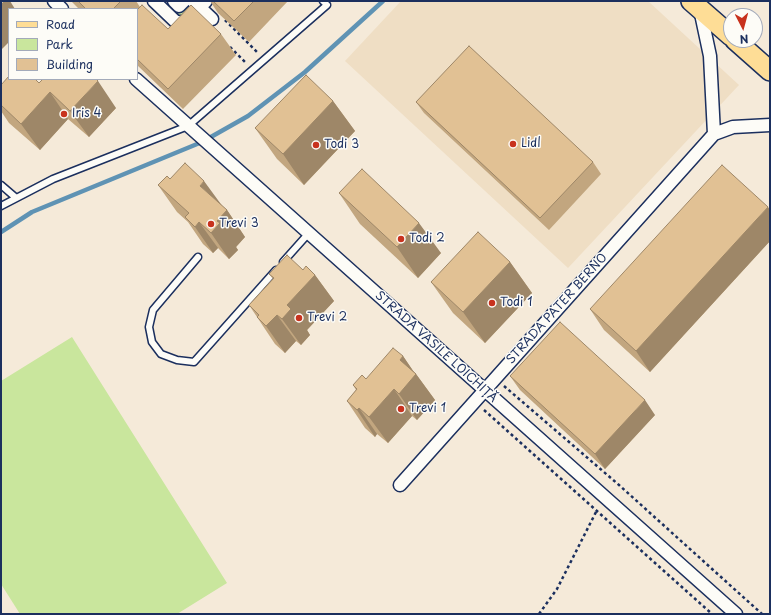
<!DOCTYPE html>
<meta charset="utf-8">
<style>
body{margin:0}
#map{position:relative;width:771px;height:615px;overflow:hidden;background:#f5ead9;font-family:"Playpen Sans",sans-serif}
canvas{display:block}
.frame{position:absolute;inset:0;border:2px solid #1b2f5e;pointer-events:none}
.legend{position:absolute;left:8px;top:8px;width:130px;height:72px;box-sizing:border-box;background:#fdfcf7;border:1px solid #a3aaba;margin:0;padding:5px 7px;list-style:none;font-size:12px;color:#1b2f5e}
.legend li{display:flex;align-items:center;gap:8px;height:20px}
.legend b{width:20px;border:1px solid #a3aaba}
.north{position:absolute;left:723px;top:8px;width:40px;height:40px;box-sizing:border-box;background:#fdfcf7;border:1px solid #a3aaba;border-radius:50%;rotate:174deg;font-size:11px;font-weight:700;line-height:16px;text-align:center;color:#1b2f5e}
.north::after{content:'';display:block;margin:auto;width:14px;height:18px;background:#c8321e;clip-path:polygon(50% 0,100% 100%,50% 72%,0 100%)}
</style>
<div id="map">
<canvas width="771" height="615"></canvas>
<div class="frame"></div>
<ul class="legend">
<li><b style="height:5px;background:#fedd96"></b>Road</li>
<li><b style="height:11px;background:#c9e69d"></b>Park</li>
<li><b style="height:11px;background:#e1c194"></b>Building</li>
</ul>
<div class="north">N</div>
</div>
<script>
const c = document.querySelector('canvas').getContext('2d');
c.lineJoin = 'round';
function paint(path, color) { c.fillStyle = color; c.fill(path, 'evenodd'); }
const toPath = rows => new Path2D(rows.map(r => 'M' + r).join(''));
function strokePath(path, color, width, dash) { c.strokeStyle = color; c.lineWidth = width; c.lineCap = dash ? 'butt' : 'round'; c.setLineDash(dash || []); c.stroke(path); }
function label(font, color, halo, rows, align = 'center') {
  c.font = font + ' "Playpen Sans",sans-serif'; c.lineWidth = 3; c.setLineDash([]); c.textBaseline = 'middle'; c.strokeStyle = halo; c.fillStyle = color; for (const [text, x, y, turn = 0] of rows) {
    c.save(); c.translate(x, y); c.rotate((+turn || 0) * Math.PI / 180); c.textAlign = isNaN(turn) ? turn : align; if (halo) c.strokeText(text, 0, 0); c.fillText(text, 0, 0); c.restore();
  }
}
const built = toPath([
 [401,1,648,1,739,85,568,268,345,61]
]);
const green = toPath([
 [170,1,189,1,195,7,184,19,177,18,165,6],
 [72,337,227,583,177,614,20,614,1,584,1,381]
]);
const stream = toPath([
 [1,232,32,212,202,142,248,116,305,72,383,1]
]);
const path = toPath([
 [225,20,258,53],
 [230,47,246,63],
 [504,386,619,485,762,614],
 [484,410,712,614],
 [539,614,557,589,597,510]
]);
const lane = toPath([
 [1,185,15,197],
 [1,206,53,179,188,126,327,5,323,1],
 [198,257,153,310,149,327,152,342,161,354,177,360,194,362,276,270],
 [283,262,308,234]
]);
const street = toPath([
 [54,1,62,9],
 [154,1,176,22,185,22,206,1],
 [174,1,179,6,184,1],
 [193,1,212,19],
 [700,9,710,56,714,134],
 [136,79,736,614],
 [400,485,714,134,733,127,770,125]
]);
const primary = toPath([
 [691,1,731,36],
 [735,40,770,71]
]);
const wall = toPath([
 [71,1,136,1,140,7,168,29,221,34,236,55,183,109,137,65,137,9,79,9],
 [210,1,288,1,249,42,218,13],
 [39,83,116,108,89,137,68,119,40,150,9,123,1,111,1,85],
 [333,101,355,131,304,185,277,159,255,128],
 [416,102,593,162,601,174,549,230,424,113],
 [170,179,221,205,227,210,245,237,236,247,238,250,229,259,218,248,213,253,203,244,188,222,177,212,158,185],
 [339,193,441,253,418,278,360,224],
 [770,210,770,241,650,372,604,330,590,309],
 [510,262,532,293,485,343,453,313,431,282],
 [303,270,315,275,334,301,307,330,310,335,301,345,296,341,285,353,275,344,249,305,273,279,269,274],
 [403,356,413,371,416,374,435,400,417,420,412,416,388,443,377,434,375,437,365,428,347,401,356,390,353,385,366,379],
 [510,376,655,415,605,469,520,390]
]);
const shadedWall = toPath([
 [4,1,10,1,15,9,9,9,9,42,1,50,1,4],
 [98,81,116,108,89,137,70,111],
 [50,92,68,119,40,150,21,124],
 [333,101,355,131,304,185,283,154],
 [204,181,223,207,200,186],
 [768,207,770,210,770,241,650,372,636,351],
 [227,210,245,237,236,247,238,250,229,259,211,233,217,221],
 [199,222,218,248,213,253,195,227],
 [419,223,441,253,418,278,397,247],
 [510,262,532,293,485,343,463,312],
 [315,275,334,301,307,330,310,335,301,345,282,319,287,305],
 [277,315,296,341,285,353,266,326],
 [403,356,416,375,416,374,435,400,417,420,399,394,400,360],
 [394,389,412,416,388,443,369,417],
 [645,400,655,415,605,469,595,454],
 [359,408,377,434,375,437,357,410]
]);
const building = toPath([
 [78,1,121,1,113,9,86,9,78,1],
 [213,1,254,1,234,21,213,1],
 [142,5,168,29,191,5,221,34,168,89,137,59,137,10,142,5],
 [469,46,593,162,540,218,416,102,469,46],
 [306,75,333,101,283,154,255,128,306,75],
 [9,76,9,79,35,79,39,83,43,79,96,79,98,81,70,111,50,92,21,124,1,105,1,85,9,76],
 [185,163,204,181,200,186,227,210,217,221,220,223,211,233,199,222,195,227,185,217,189,213,158,185,167,176,170,179,185,163],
 [722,165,768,207,636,351,590,309,722,165],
 [362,169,419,223,397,247,339,193,362,169],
 [478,232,510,262,463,312,431,282,478,232],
 [287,255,303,270,306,266,315,275,287,305,291,309,282,319,277,315,266,326,257,317,259,315,249,305,274,278,269,274,287,255],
 [560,322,645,400,595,454,510,376,560,322],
 [393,348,403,356,400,360,416,374,399,394,394,389,369,417,359,408,357,410,347,401,357,389,353,385,362,375,366,379,393,348]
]);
const markers = [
 [64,114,4,"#c8321e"],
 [513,144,4,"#c8321e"],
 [316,145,4,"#c8321e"],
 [211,224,4,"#c8321e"],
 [401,239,4,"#c8321e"],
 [492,303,4,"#c8321e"],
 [299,318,4,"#c8321e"],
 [401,409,4,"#c8321e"]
];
const poiNames = [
 ["Iris 4",72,114],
 ["Lidl",521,144],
 ["Todi 3",324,145],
 ["Trevi 3",219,224],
 ["Todi 2",409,239],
 ["Todi 1",500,303],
 ["Trevi 2",307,318],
 ["Trevi 1",409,409]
];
const streetNames = [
 ["STRADA PATER BERNO",557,309,-48],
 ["STRADA VASILE LOICHIȚĂ",436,347,42]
];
paint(built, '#efdec4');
paint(green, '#c9e69d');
strokePath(stream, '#5f93b4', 4.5);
strokePath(lane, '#1b2f5e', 9);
strokePath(street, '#1b2f5e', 15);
strokePath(primary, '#1b2f5e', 22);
strokePath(path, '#1b2f5e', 2.5, [3, 3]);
strokePath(lane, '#fdfcf7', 6);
strokePath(street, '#fdfcf7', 12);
strokePath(primary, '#fedd96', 19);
paint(wall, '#c2a67f');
paint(shadedWall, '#9e8768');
paint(building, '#e1c194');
strokePath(building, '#9e8768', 1);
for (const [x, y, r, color] of markers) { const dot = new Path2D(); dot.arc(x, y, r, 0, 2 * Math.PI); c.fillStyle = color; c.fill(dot); strokePath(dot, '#fdfcf7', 1.5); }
label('12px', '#1b2f5e', '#fdfcf7', poiNames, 'left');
label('12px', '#1b2f5e', '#fdfcf7', streetNames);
</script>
